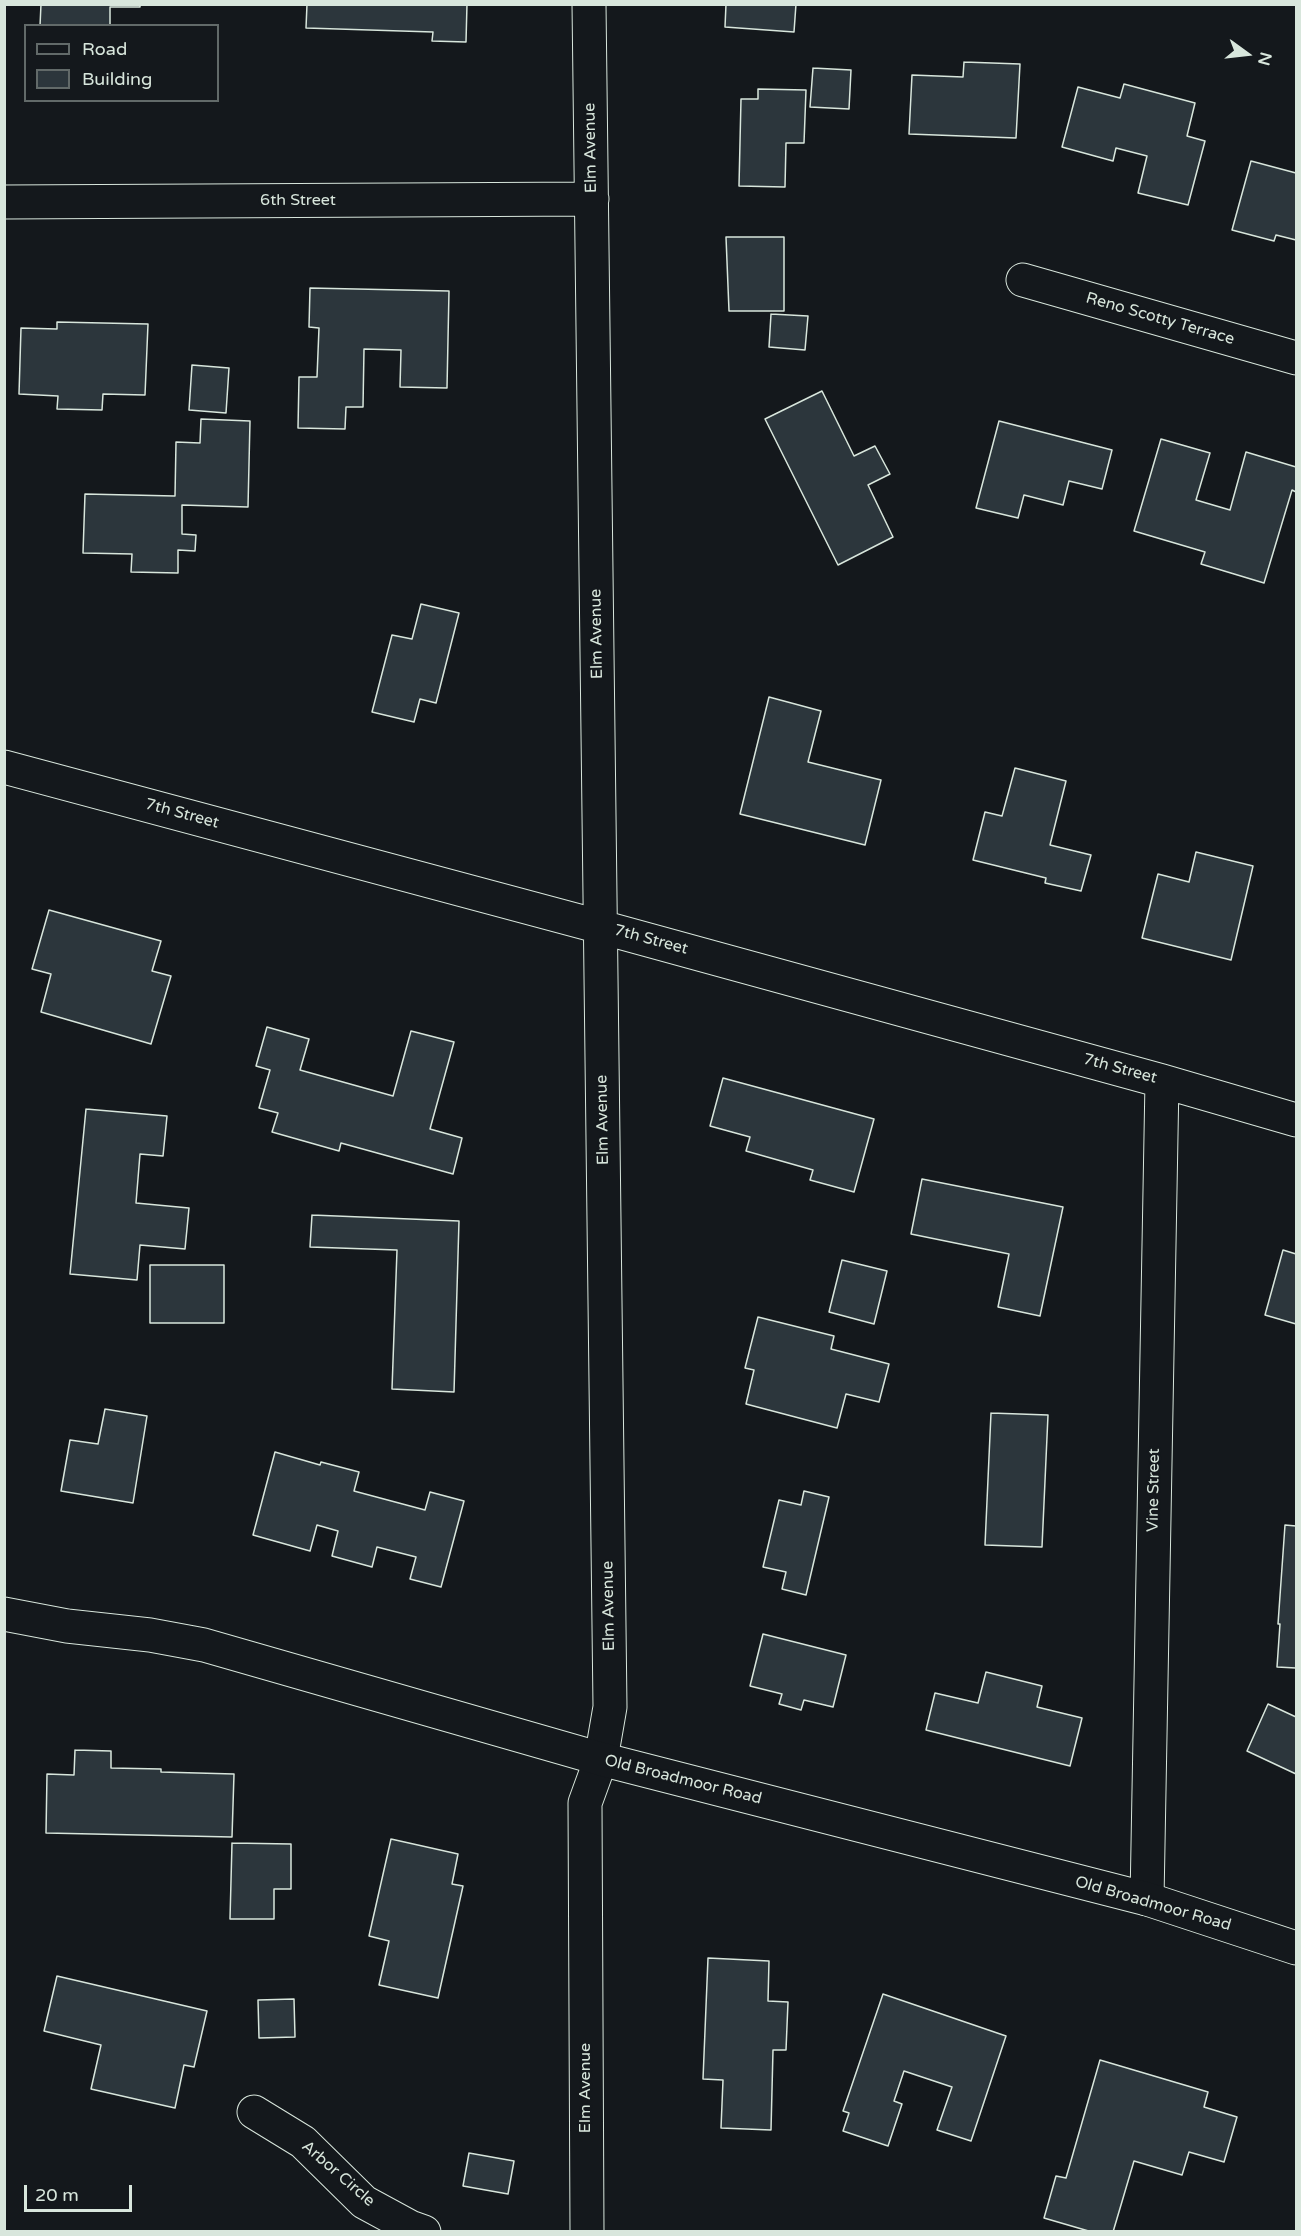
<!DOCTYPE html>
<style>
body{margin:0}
#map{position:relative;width:1301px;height:2236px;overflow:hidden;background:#14181c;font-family:"Varela Round",sans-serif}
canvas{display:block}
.frame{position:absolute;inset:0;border:6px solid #d8e6dc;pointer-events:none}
.legend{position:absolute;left:24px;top:24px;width:195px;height:78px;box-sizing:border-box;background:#14181c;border:2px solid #626a69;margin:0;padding:8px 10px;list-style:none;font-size:18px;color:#d8e6dc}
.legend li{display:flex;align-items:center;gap:12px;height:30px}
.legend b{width:30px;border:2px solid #626a69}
.north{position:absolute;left:1217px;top:24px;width:60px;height:60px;-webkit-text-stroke:4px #14181c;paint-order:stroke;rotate:105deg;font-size:16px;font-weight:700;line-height:24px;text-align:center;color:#d8e6dc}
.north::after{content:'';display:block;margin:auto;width:21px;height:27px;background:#d8e6dc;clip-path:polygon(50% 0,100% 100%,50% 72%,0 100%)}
.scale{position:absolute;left:24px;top:2185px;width:108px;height:27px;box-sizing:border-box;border:3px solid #d8e6dc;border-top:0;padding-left:8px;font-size:18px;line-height:21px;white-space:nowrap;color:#d8e6dc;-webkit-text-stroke:4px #14181c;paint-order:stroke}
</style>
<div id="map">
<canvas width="1301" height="2236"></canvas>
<div class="frame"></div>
<ul class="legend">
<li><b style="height:8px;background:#14181c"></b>Road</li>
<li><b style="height:16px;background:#2c363c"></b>Building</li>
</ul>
<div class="north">N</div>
<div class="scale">20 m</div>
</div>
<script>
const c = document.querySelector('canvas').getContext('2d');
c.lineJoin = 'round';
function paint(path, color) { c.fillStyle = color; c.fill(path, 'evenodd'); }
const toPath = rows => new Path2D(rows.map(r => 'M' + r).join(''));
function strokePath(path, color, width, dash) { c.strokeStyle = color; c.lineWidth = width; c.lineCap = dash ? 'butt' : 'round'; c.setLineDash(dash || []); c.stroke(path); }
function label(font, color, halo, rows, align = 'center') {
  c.font = font + ' "Varela Round",sans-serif'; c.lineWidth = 4.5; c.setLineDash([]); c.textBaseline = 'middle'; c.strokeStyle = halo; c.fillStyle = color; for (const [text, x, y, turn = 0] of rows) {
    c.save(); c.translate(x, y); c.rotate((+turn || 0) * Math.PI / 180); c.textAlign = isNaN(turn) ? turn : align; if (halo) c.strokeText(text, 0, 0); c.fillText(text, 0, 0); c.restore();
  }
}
const building = toPath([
 [41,4,140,4,140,7,110,7,110,26,40,26,41,4],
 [307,4,467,4,466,42,432,41,433,32,306,28,307,4],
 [726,4,796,4,794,32,725,27,726,4],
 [964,62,1020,64,1016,138,909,134,912,75,963,77,964,62],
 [813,68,851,70,849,109,810,107,813,68],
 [1124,84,1195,103,1187,136,1205,141,1188,205,1138,193,1147,156,1116,148,1113,161,1062,147,1078,87,1120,98,1124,84],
 [758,89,806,90,804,143,786,143,785,187,739,186,741,99,758,99,758,89],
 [1251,161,1296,173,1296,240,1276,235,1274,241,1232,230,1251,161],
 [726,237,784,237,784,311,729,311,726,237],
 [310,288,449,291,447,388,400,387,401,350,364,349,363,407,346,407,345,429,298,428,299,377,317,377,319,328,309,327,310,288],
 [771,314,808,316,805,350,769,347,771,314],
 [57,322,148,324,145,395,103,394,102,410,57,409,58,396,19,394,21,328,57,329,57,322],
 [192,365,229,368,226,413,189,410,192,365],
 [822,391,854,456,875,446,890,474,868,485,893,537,838,565,765,419,822,391],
 [201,419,250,421,248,507,182,505,182,534,196,535,195,551,178,550,178,573,131,572,132,554,83,553,85,494,175,496,176,442,200,443,201,419],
 [999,421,1112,450,1102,489,1069,481,1063,505,1024,495,1018,518,976,508,999,421],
 [1161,439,1210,453,1196,500,1230,510,1246,452,1296,467,1296,492,1292,490,1264,583,1201,564,1205,552,1134,531,1161,439],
 [421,604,459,613,436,703,420,699,414,722,372,712,392,635,412,639,421,604],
 [769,697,821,711,808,762,881,780,865,845,740,814,769,697],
 [1015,768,1066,781,1050,845,1091,855,1081,891,1045,883,1046,878,973,860,985,812,1002,816,1015,768],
 [1196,852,1253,866,1231,960,1142,938,1158,874,1189,882,1196,852],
 [49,910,161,941,152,971,171,976,151,1044,41,1012,51,974,32,969,49,910],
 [267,1027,309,1039,300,1070,393,1096,411,1031,454,1042,430,1129,462,1138,453,1174,341,1143,339,1151,272,1132,278,1113,259,1108,270,1070,256,1066,267,1027],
 [723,1078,874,1119,854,1192,810,1180,813,1170,746,1151,750,1137,710,1126,723,1078],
 [86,1109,167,1116,163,1156,140,1154,136,1203,189,1208,185,1249,140,1245,137,1280,70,1274,86,1109],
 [922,1179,1063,1207,1040,1316,998,1307,1009,1254,911,1234,922,1179],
 [312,1215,459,1221,454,1392,392,1389,397,1250,310,1247,312,1215],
 [1283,1250,1296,1254,1296,1324,1265,1315,1283,1250],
 [842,1260,887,1271,874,1324,829,1312,842,1260],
 [150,1265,224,1265,224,1323,150,1323,150,1265],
 [758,1317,834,1336,831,1349,889,1364,879,1402,846,1394,837,1428,746,1404,754,1370,745,1368,758,1317],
 [105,1409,147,1416,133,1503,61,1491,70,1440,98,1444,105,1409],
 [991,1413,1048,1415,1042,1547,985,1545,991,1413],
 [275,1452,320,1465,321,1462,359,1472,354,1491,425,1510,430,1492,464,1501,441,1587,410,1579,416,1557,377,1547,372,1567,332,1556,338,1531,317,1525,310,1551,253,1535,275,1452],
 [804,1491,829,1497,806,1595,782,1589,786,1572,763,1567,779,1500,801,1505,804,1491],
 [1285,1525,1296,1526,1296,1668,1277,1667,1280,1624,1278,1624,1285,1525],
 [763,1634,846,1655,833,1707,804,1700,801,1710,779,1704,782,1694,750,1686,763,1634],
 [986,1672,1042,1686,1037,1707,1082,1718,1070,1766,926,1730,935,1693,978,1703,986,1672],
 [1268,1704,1296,1717,1296,1774,1247,1751,1268,1704],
 [75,1750,111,1751,111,1768,161,1769,161,1772,234,1774,232,1837,46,1833,47,1774,74,1775,75,1750],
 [391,1839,458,1854,452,1884,463,1886,438,1998,379,1985,389,1941,369,1936,391,1839],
 [232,1843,291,1844,291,1889,274,1889,274,1919,230,1919,232,1843],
 [708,1958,769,1961,768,2001,788,2002,786,2050,773,2050,771,2130,721,2128,723,2080,703,2079,708,1958],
 [57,1976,207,2011,194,2067,184,2065,175,2108,91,2089,101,2045,44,2031,57,1976],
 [883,1994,1006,2036,971,2141,937,2130,952,2087,904,2071,894,2101,902,2104,888,2146,843,2131,849,2113,843,2111,883,1994],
 [294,1999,295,2037,259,2038,258,2000,294,1999],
 [1100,2060,1208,2092,1204,2107,1237,2117,1224,2162,1189,2152,1182,2175,1134,2161,1113,2232,1092,2232,1044,2218,1056,2176,1066,2178,1100,2060],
 [469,2153,514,2161,508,2194,463,2186,469,2153]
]);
const street = toPath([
 [4,202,592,199],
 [1023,280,1296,358],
 [4,767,601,927,1162,1081,1296,1120],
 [1147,1899,1162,1081],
 [254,2112,303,2142,364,2202,410,2227,424,2232],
 [587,2232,585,1803,601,1759,610,1707,589,4]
]);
const secondary = toPath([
 [4,1614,67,1626,150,1635,204,1645,601,1759,1147,1899,1296,1948]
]);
const streetNames = [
 ["Elm Avenue",591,148,-91],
 ["6th Street",298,201],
 ["Reno Scotty Terrace",1160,319,16],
 ["Elm Avenue",597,634,-91],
 ["7th Street",182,814,15],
 ["7th Street",651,940,15],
 ["7th Street",1120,1069,15],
 ["Elm Avenue",603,1120,-91],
 ["Vine Street",1154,1490,-89],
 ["Elm Avenue",609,1606,-91],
 ["Old Broadmoor Road",683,1780,14],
 ["Old Broadmoor Road",1153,1904,16],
 ["Elm Avenue",586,2088,-90],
 ["Arbor Circle",338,2174,41]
];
paint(building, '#2c363c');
strokePath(building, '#d8e6dc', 1.5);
strokePath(street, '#d8e6dc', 35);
strokePath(secondary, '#d8e6dc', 35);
strokePath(street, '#14181c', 33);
strokePath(secondary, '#14181c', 33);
label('16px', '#d8e6dc', '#14181c', streetNames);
</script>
